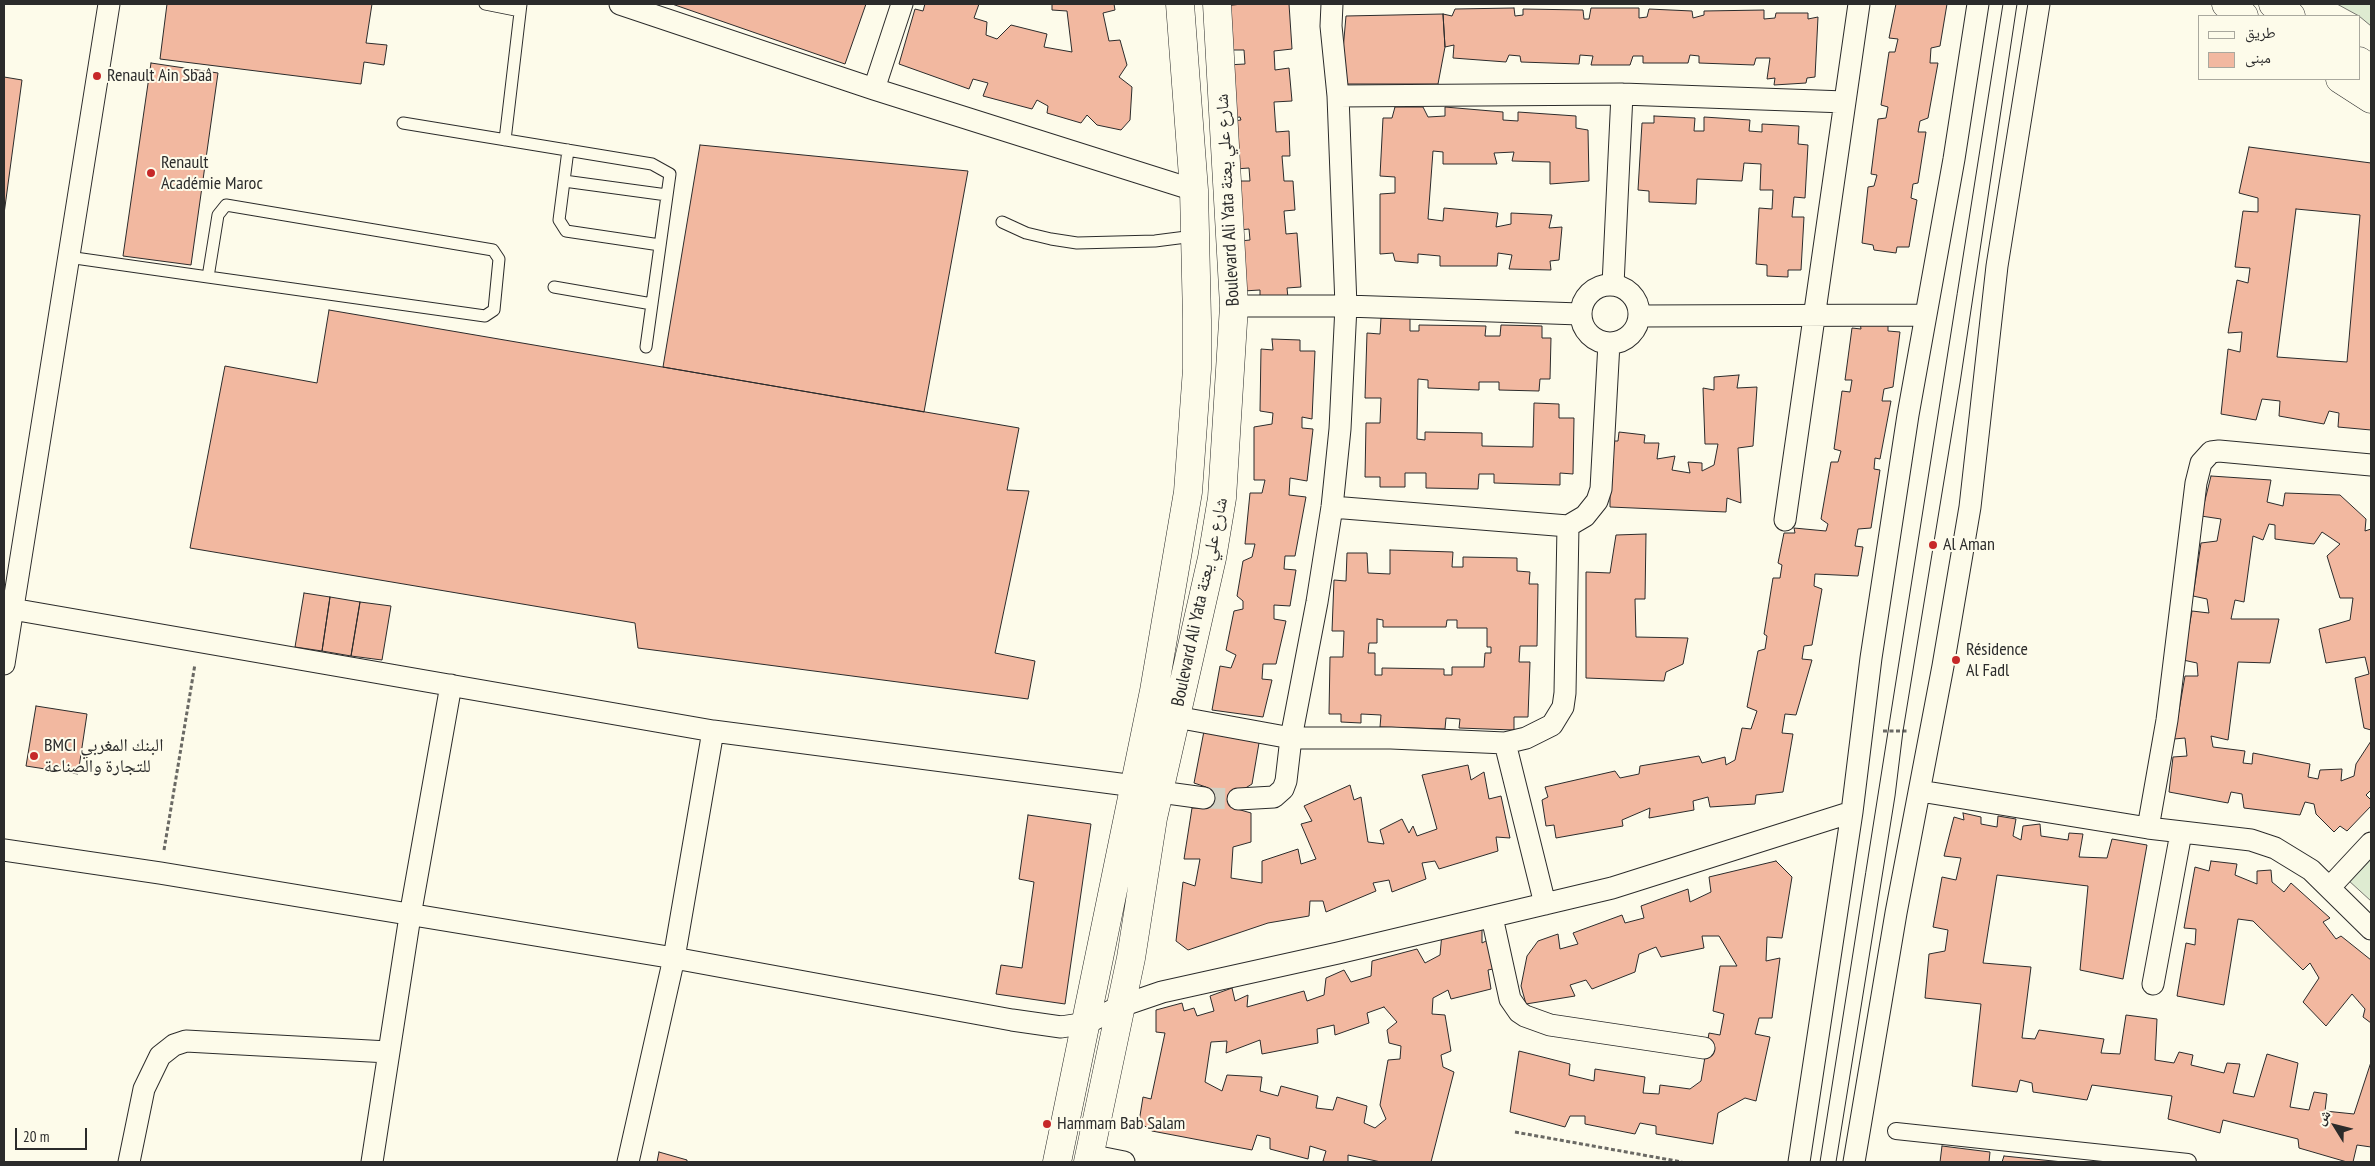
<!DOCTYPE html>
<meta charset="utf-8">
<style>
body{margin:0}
#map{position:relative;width:2375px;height:1166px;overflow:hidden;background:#fdfbea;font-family:"PT Sans Narrow","Noto Naskh Arabic",sans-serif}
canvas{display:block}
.frame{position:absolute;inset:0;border:5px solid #2b2b2b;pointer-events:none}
.legend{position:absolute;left:2198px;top:15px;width:162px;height:65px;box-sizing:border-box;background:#fdfbea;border:1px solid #a9a89e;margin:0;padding:6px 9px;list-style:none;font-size:15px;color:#2b2b2b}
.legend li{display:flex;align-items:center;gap:10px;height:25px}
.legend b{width:25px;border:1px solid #a9a89e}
.north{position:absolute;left:2310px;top:1101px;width:50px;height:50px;-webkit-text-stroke:4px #fdfbea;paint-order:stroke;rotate:306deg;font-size:14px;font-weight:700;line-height:20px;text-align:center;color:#2b2b2b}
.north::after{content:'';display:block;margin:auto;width:18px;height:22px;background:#2b2b2b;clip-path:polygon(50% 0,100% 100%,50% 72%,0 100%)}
.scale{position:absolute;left:15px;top:1128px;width:72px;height:22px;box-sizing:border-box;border:2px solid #2b2b2b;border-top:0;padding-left:6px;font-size:15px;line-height:18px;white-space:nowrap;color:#2b2b2b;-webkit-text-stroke:4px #fdfbea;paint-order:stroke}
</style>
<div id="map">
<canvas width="2375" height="1166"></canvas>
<div class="frame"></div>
<ul class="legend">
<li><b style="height:6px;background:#fdfbea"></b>طريق</li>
<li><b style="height:14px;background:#f2b8a0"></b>مبنى</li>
</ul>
<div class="north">ش</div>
<div class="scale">20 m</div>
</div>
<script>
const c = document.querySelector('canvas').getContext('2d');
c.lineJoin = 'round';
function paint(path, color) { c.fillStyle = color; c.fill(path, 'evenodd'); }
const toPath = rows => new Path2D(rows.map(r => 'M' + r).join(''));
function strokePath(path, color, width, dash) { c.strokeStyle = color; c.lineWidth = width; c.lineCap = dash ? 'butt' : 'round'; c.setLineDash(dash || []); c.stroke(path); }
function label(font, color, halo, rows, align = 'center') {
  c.font = font + ' "PT Sans Narrow","Noto Naskh Arabic",sans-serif'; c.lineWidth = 4; c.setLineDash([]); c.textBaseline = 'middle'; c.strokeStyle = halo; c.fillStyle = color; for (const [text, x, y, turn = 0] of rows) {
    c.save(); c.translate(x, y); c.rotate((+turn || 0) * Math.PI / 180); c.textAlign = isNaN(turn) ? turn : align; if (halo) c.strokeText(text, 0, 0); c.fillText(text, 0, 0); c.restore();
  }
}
const green = toPath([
 [2337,4,2371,4,2371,26,2359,16,2337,4],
 [2371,854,2371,901,2348,880,2371,854]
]);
const building = toPath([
 [167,4,372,4,366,43,387,45,384,65,364,62,361,84,160,59,167,4],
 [672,4,866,4,845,64,672,4],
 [925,4,979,4,974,18,987,22,986,35,997,39,1011,25,1047,34,1044,47,1072,52,1067,11,1052,10,1052,4,1114,4,1115,10,1103,13,1109,41,1120,40,1127,65,1119,77,1132,87,1130,120,1121,130,1097,125,1087,115,1081,123,1047,113,1048,106,1037,100,1032,109,983,96,988,83,973,79,969,89,899,64,915,9,923,11,925,4],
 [1242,4,1289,4,1292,49,1274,51,1275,70,1289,68,1292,101,1274,102,1276,132,1289,131,1290,156,1282,156,1284,181,1293,181,1295,210,1284,211,1286,234,1297,233,1301,287,1287,288,1288,298,1260,300,1260,290,1243,291,1240,241,1250,240,1249,229,1239,230,1235,181,1250,181,1249,168,1235,169,1232,121,1241,120,1240,117,1230,118,1226,65,1245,64,1244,50,1228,50,1224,6,1242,4],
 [1896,4,1947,4,1940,46,1931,48,1930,63,1938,63,1928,118,1920,121,1918,132,1926,132,1918,183,1913,184,1911,198,1917,200,1909,247,1897,247,1896,253,1874,250,1873,245,1862,243,1868,187,1874,186,1877,175,1871,174,1878,119,1886,118,1888,107,1881,105,1889,52,1895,52,1898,39,1889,38,1896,4],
 [1514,8,1515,16,1523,15,1523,9,1583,10,1584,19,1589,19,1591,8,1639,8,1639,18,1647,17,1649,9,1692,11,1693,18,1704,15,1704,11,1764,10,1764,19,1775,18,1776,13,1808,13,1808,19,1818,17,1815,77,1807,78,1806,83,1774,85,1775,78,1767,79,1770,58,1756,58,1754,65,1699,63,1699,56,1690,55,1688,63,1643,63,1643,56,1633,56,1630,65,1591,65,1593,56,1580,55,1579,64,1521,62,1520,56,1509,55,1506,62,1453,58,1454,45,1445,47,1443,14,1452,16,1455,9,1514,8],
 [1443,14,1445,47,1438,84,1340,84,1346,16,1443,14],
 [151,63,218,73,191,265,123,256,151,63],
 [4,77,22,80,4,214,4,77],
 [1395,107,1423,107,1428,117,1445,116,1445,107,1503,112,1503,120,1518,121,1518,112,1576,116,1576,128,1588,130,1589,181,1550,184,1550,162,1512,161,1514,152,1494,153,1497,164,1443,164,1443,152,1433,151,1428,219,1443,221,1444,208,1498,213,1496,227,1511,224,1511,213,1552,215,1549,228,1562,227,1559,260,1550,261,1551,270,1509,269,1512,255,1498,253,1497,266,1440,266,1440,256,1418,254,1418,263,1395,261,1393,253,1380,254,1380,194,1395,193,1395,177,1380,176,1383,118,1392,118,1395,107],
 [1654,116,1695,118,1694,131,1704,131,1704,117,1750,120,1749,131,1762,132,1762,124,1799,126,1798,144,1808,145,1805,198,1794,197,1792,217,1804,217,1801,270,1788,270,1788,277,1767,276,1767,265,1756,264,1759,208,1772,209,1773,190,1760,190,1761,164,1744,163,1742,181,1697,179,1696,204,1649,202,1649,191,1638,190,1642,123,1654,123,1654,116],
 [700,145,968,171,924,412,663,367,700,145],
 [2249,147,2371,163,2371,430,2338,427,2339,413,2329,411,2324,424,2279,416,2280,401,2262,399,2256,420,2221,414,2228,349,2240,352,2242,332,2228,333,2237,280,2248,283,2250,268,2235,267,2243,211,2258,212,2258,198,2239,193,2249,147],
 [2296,209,2360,215,2347,362,2277,357,2296,209],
 [329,310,1019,428,1007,490,1029,491,995,653,1035,661,1028,699,638,648,635,623,190,548,225,366,317,383,329,310],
 [1381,318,1410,318,1410,331,1419,331,1419,325,1486,326,1485,336,1500,336,1501,325,1542,326,1542,338,1551,338,1550,379,1540,379,1539,391,1499,390,1499,382,1479,382,1479,390,1428,388,1428,380,1418,379,1417,439,1425,440,1425,432,1482,433,1482,446,1533,447,1534,403,1559,404,1559,418,1574,418,1573,474,1560,473,1560,485,1494,483,1494,474,1479,474,1478,489,1426,488,1426,473,1405,473,1405,487,1380,487,1380,477,1365,477,1366,423,1380,423,1381,398,1365,398,1367,333,1380,334,1381,318],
 [1860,322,1888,324,1888,331,1900,332,1893,387,1884,389,1882,401,1891,401,1880,459,1875,458,1874,469,1880,470,1871,528,1858,529,1855,546,1863,547,1858,576,1815,574,1814,586,1822,589,1812,645,1804,646,1802,659,1812,660,1796,715,1785,714,1782,733,1793,734,1783,792,1756,795,1755,804,1710,807,1708,797,1693,801,1694,810,1649,818,1650,808,1622,820,1623,826,1556,838,1554,825,1546,826,1542,800,1548,797,1545,787,1615,771,1620,778,1639,774,1640,766,1699,756,1702,763,1725,757,1726,765,1735,760,1742,728,1751,729,1757,711,1747,707,1758,651,1765,649,1767,636,1764,634,1773,578,1780,578,1782,565,1778,563,1784,533,1795,533,1794,528,1826,531,1828,524,1821,519,1831,462,1838,462,1841,451,1834,449,1842,391,1850,392,1852,380,1845,380,1852,328,1861,329,1860,322],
 [1272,339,1300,340,1300,351,1315,351,1312,419,1302,417,1302,428,1313,429,1307,481,1290,478,1289,495,1306,497,1295,556,1285,556,1284,569,1296,570,1290,606,1274,605,1274,619,1286,621,1276,664,1263,664,1262,679,1272,680,1263,717,1212,710,1220,666,1231,668,1236,655,1226,650,1234,611,1243,609,1243,601,1237,596,1243,561,1252,557,1255,544,1245,544,1250,493,1262,493,1265,480,1254,480,1254,427,1272,424,1273,413,1260,411,1261,349,1273,350,1272,339],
 [1739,375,1737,388,1757,387,1753,446,1738,448,1741,503,1727,498,1726,512,1610,507,1610,441,1618,441,1619,432,1645,435,1644,443,1659,443,1657,459,1675,456,1672,470,1690,473,1688,462,1702,463,1702,471,1714,465,1718,444,1705,444,1703,388,1714,390,1714,377,1739,375],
 [2211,476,2271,480,2267,502,2283,506,2285,493,2340,495,2366,519,2365,531,2371,529,2371,730,2364,728,2355,678,2369,674,2365,657,2326,663,2319,629,2350,620,2353,598,2340,598,2327,556,2340,544,2322,532,2314,544,2275,539,2275,525,2269,524,2263,540,2253,536,2244,602,2235,600,2231,619,2279,619,2270,663,2238,662,2228,740,2211,736,2213,747,2245,751,2243,763,2252,764,2253,753,2310,764,2308,777,2318,779,2320,770,2342,769,2341,781,2354,776,2356,764,2371,741,2371,790,2366,795,2371,800,2371,806,2347,831,2340,826,2334,832,2316,814,2314,804,2305,802,2300,815,2244,808,2242,794,2231,792,2228,803,2169,792,2173,757,2187,756,2185,738,2174,739,2185,676,2198,676,2197,663,2183,660,2192,611,2209,613,2207,599,2193,596,2201,543,2217,541,2221,519,2201,516,2211,476],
 [1646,534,1645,599,1635,599,1636,637,1688,638,1683,664,1666,672,1664,681,1586,678,1586,572,1610,573,1616,535,1646,534],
 [1390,550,1453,552,1452,567,1463,567,1463,557,1517,558,1517,571,1530,572,1529,584,1538,584,1537,646,1520,646,1519,662,1530,662,1528,717,1514,717,1514,730,1459,728,1460,719,1446,718,1445,729,1380,727,1381,715,1361,714,1361,723,1341,722,1341,714,1329,714,1330,657,1343,657,1344,631,1332,631,1334,580,1346,581,1347,553,1367,553,1368,573,1390,574,1390,550],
 [1377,619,1383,620,1383,627,1446,627,1447,620,1457,620,1457,628,1487,628,1487,647,1491,647,1491,653,1485,653,1484,667,1452,667,1452,675,1444,675,1444,669,1382,668,1382,675,1375,675,1375,653,1368,653,1369,643,1377,643,1377,619],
 [304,593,330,597,322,651,295,647,304,593],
 [330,597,360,602,351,656,322,651,330,597],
 [360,602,391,606,382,660,351,656,360,602],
 [36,706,87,714,78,774,26,766,36,706],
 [1205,726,1260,737,1252,784,1239,792,1237,809,1251,813,1251,842,1233,847,1231,878,1262,883,1262,861,1298,849,1301,864,1316,859,1301,824,1312,821,1304,806,1350,785,1354,800,1361,797,1368,842,1384,844,1380,830,1402,819,1409,833,1413,826,1417,836,1437,829,1422,775,1468,765,1471,780,1484,772,1489,799,1501,796,1510,838,1496,837,1498,851,1439,869,1435,861,1422,863,1426,879,1392,892,1389,880,1373,883,1376,891,1326,912,1323,901,1310,901,1309,916,1268,923,1188,950,1176,941,1183,882,1195,886,1200,859,1184,859,1192,808,1202,808,1206,787,1194,783,1205,726],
 [1963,813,1981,817,1981,824,1997,827,1998,816,2016,819,2013,836,2021,840,2023,826,2040,824,2041,836,2068,840,2069,833,2083,834,2079,857,2107,858,2112,839,2147,845,2123,979,2080,970,2088,886,1997,875,1983,963,2031,967,2022,1038,2035,1039,2039,1030,2104,1039,2101,1053,2120,1054,2126,1015,2157,1019,2155,1060,2174,1063,2179,1052,2193,1055,2191,1065,2224,1073,2227,1063,2240,1064,2233,1093,2254,1097,2267,1054,2298,1063,2290,1107,2309,1110,2314,1092,2327,1094,2325,1111,2354,1114,2371,1062,2371,1147,2357,1145,2353,1162,2347,1162,2299,1148,2298,1139,2223,1120,2220,1133,2168,1119,2172,1096,2092,1085,2087,1100,2033,1092,2032,1083,2020,1080,2017,1092,1972,1086,1981,1004,1925,998,1929,954,1945,951,1948,930,1933,927,1942,877,1956,880,1961,858,1944,856,1954,817,1964,820,1963,813],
 [1028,815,1091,824,1065,1004,996,994,1001,965,1022,968,1034,882,1019,879,1028,815],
 [1776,861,1792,877,1782,938,1767,937,1766,961,1780,958,1772,1018,1759,1018,1755,1034,1770,1037,1756,1101,1745,1098,1718,1113,1713,1144,1656,1134,1656,1126,1640,1123,1635,1134,1585,1124,1585,1116,1570,1116,1565,1127,1510,1112,1519,1051,1570,1064,1569,1075,1594,1081,1595,1069,1645,1077,1643,1093,1659,1094,1660,1085,1690,1089,1701,1081,1709,1033,1720,1035,1724,1014,1713,1011,1720,966,1737,966,1719,936,1702,936,1704,948,1661,957,1656,947,1639,954,1635,972,1592,989,1586,980,1570,985,1575,996,1526,1004,1521,986,1527,956,1538,941,1558,934,1560,949,1578,944,1573,933,1622,915,1625,923,1644,918,1641,906,1688,889,1690,902,1711,892,1709,877,1776,861],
 [2211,861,2237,864,2235,875,2257,884,2257,871,2271,870,2272,882,2284,892,2291,883,2330,918,2323,922,2336,939,2341,936,2371,960,2371,1023,2363,1017,2365,1009,2352,994,2326,1026,2303,1002,2319,978,2310,963,2303,970,2253,921,2238,919,2224,1005,2177,996,2186,943,2195,945,2196,929,2184,928,2195,867,2209,871,2211,861],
 [1466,920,1470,933,1482,925,1482,943,1494,937,1498,968,1488,970,1491,989,1451,999,1448,990,1433,998,1432,1014,1445,1015,1451,1051,1441,1055,1443,1067,1454,1072,1431,1162,1381,1162,1348,1155,1348,1162,1327,1162,1323,1161,1326,1151,1310,1146,1308,1159,1270,1149,1270,1138,1257,1135,1252,1150,1152,1131,1139,1122,1143,1097,1151,1099,1165,1033,1156,1032,1156,1010,1182,1003,1184,1011,1194,1008,1197,1016,1214,1011,1210,996,1232,988,1235,1001,1248,995,1247,1007,1304,991,1307,1001,1324,995,1326,978,1344,970,1351,982,1371,976,1372,961,1417,949,1425,963,1440,955,1442,933,1466,920],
 [1384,1007,1397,1022,1387,1030,1389,1043,1401,1046,1400,1059,1388,1060,1380,1105,1386,1119,1375,1128,1364,1123,1367,1106,1337,1097,1333,1110,1316,1108,1318,1096,1281,1086,1278,1096,1260,1091,1262,1077,1227,1075,1222,1091,1205,1082,1211,1042,1227,1041,1226,1053,1260,1040,1262,1054,1318,1043,1317,1029,1334,1025,1335,1035,1369,1023,1367,1013,1384,1007],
 [1942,1146,1990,1152,1989,1162,1998,1162,1940,1162,1942,1146],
 [659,1152,687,1160,687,1162,657,1162,659,1152],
 [2004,1156,2063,1162,2002,1162,2004,1156]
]);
const minorTunnel = toPath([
 [1204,798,1238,799]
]);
const path = toPath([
 [1883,731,1907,731],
 [164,850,195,664],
 [1515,1132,1682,1162]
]);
const service = toPath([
 [485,4,520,11],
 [403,123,652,164,670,174,646,347],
 [505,140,521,4],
 [568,150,559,220,566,231,660,245],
 [564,181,667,195],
 [1002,222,1026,233,1051,239,1077,243,1155,241,1194,236],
 [68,257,208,277,485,316,494,310,499,259,493,250,226,205,218,215,208,277],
 [554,287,652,304]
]);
const pedestrian = toPath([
 [1896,1131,2188,1162]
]);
const minor = toPath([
 [620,4,874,89,1194,190],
 [874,89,902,4],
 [1338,96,1622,94,1845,102],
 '1581 314a29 29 0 1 1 58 0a29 29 0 1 1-58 0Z',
 [1613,285,1622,94],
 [1234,306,1346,306,1580,314],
 [1639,316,1925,315],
 [1332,507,1568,526],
 [1785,520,1859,4],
 [12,609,713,731,1135,786],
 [4,664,109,4],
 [1176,717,1291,738,1391,738,1505,743,1526,738,1552,725,1563,707,1565,693,1568,526,1585,516,1597,501,1601,489,1609,343],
 [1505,743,1545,904],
 [1920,791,2148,828,2251,840,2275,848,2311,870,2371,929],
 [1160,792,1204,798],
 [1238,799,1274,797,1283,789,1286,781,1291,738,1317,602,1332,507,1340,429,1346,306,1338,96,1331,26,1332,4],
 [2148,828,2167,720,2196,483,2201,463,2211,452,2219,451,2371,465],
 [4,850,160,873,674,958,1012,1020,1061,1027,1087,1023,1121,1006,1162,992,1338,953,1612,888,1852,812],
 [2330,887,2371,843],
 [1492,917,1510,999,1519,1012,1525,1016,1550,1025,1704,1048],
 [2153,984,2181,833],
 [1089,1155,1124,1162],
 [129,1162,144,1089,160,1056,174,1045,186,1041,388,1052],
 [372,1162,410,916,451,685],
 [628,1162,674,958,713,731],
 [1799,1162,1852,812,1871,658,1908,415,1954,159,1978,4],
 [1854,1162,1896,913,1943,666,1970,507,1997,266,2039,4]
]);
const tertiary = toPath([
 [2226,4,2244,16],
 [2273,4,2291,16],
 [2359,61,2371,69],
 [2340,79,2371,99],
 [1057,1162,1154,691,1188,492,1197,369,1197,320,1194,190,1180,4],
 [1088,1162,1131,958,1153,818,1212,558,1222,498,1234,306,1217,4]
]);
const tram = toPath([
 [1820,1162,2003,4],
 [1836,1162,1895,796,1903,731,1960,383,2017,4]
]);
const markers = [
 [97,76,5,"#c62828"],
 [151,173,5,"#c62828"],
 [1933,545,5,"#c62828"],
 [1956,660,5,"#c62828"],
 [34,756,5,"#c62828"],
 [1047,1124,5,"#c62828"]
];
const poiNames = [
 ["Renault Ain Sbaâ",107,76],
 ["Renault",161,163],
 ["Académie Maroc",161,184],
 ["Al Aman",1943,545],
 ["Résidence",1966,650],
 ["Al Fadl",1966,671],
 ["BMCI البنك المغربي",44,746],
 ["للتجارة والصناعة",44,767],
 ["Hammam Bab Salam",1057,1124]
];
const streetNames = [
 ["Boulevard Ali Yata شارع علي يعتة",1228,200,-93],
 ["Boulevard Ali Yata شارع علي يعتة",1200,602,-78]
];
paint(green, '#deebd1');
strokePath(green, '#74746e', 1);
paint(building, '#f2b8a0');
strokePath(building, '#2b2b2b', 1);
strokePath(minorTunnel, '#d3d1c4', 21, [21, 11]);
strokePath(service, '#2b2b2b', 13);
strokePath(pedestrian, '#2b2b2b', 18);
strokePath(minor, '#2b2b2b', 23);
strokePath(tertiary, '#2b2b2b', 29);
strokePath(path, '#6a6964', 3, [4, 2.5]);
strokePath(service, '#fdfbea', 11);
strokePath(pedestrian, '#fdfbea', 16);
strokePath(minor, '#fdfbea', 21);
strokePath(tertiary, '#fdfbea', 28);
strokePath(tram, '#2b2b2b', 1);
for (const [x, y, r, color] of markers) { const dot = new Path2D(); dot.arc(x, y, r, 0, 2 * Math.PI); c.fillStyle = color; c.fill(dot); strokePath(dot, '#fdfbea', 2); }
label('18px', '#2b2b2b', '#fdfbea', poiNames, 'left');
label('18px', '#2b2b2b', '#fdfbea', streetNames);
</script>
